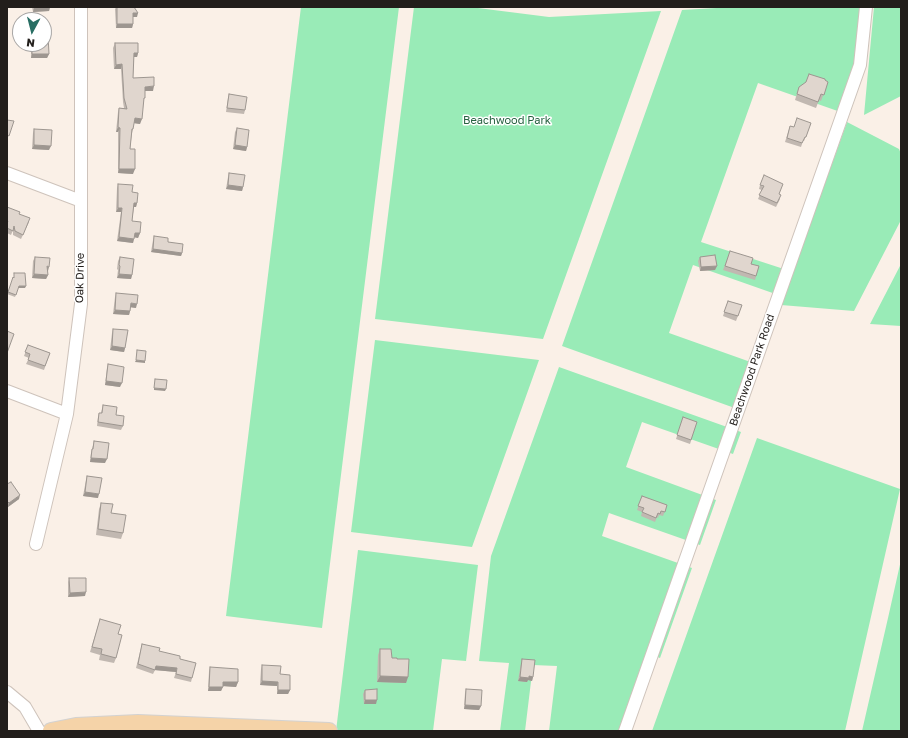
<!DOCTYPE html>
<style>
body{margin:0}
#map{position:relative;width:908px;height:738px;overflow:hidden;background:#faf0e7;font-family:"Golos Text",sans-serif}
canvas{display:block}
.frame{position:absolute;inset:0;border:8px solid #221e1b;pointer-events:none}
.north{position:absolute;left:12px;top:12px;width:40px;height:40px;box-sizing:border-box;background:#fff;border:1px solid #a7a5a4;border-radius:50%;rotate:187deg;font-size:11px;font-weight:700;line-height:16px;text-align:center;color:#221e1b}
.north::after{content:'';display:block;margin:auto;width:14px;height:18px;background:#286e63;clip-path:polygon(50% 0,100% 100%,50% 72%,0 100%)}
</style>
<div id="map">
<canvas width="908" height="738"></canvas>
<div class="frame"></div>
<div class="north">N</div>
</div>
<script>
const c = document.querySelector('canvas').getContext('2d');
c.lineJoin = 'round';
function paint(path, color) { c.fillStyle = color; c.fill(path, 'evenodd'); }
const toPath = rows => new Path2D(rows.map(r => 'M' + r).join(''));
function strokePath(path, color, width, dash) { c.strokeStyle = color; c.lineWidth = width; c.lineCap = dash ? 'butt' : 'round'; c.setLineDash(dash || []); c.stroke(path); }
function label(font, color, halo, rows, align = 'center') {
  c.font = font + ' "Golos Text",sans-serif'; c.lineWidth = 3; c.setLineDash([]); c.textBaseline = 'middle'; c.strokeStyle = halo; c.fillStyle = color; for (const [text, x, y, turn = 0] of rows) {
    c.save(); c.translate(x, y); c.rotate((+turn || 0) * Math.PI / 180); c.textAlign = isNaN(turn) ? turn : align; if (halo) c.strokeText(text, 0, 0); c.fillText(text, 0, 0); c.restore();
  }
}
const green = toPath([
 [301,7,399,7,322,628,226,616],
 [414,7,470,7,549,17,661,11,543,339,375,319],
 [734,7,867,7,857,93,849,115,758,83,701,242,793,272,847,122,899,149,901,154,901,220,854,311,781,305,784,297,693,265,669,333,759,365,743,411,562,346,682,10],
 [874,7,901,7,901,96,864,115],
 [901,264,901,326,870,324],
 [375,340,539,360,472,547,351,532],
 [559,367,741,432,733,454,642,422,626,467,716,500,700,545,609,513,602,536,692,568,660,658,655,656,628,731,549,731,557,666,533,665,525,731,500,731,509,663,479,661,491,556],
 [757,438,900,489,845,731,652,731],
 [358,550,478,565,466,661,442,659,433,731,336,731],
 [901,560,901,731,862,731,888,618]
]);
const minor = toPath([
 [7,173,81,201],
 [7,391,67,414],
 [36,544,67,414,81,304,81,7],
 [7,692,25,707,39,731],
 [625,731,860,65,866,7]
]);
const major = toPath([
 [51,731,76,726,138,723,329,731]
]);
const wall = toPath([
 [32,7,50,7,49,11,33,12],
 [116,7,134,7,137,17,133,17,133,24,132,28,116,28,115,9],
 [115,43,138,53,137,57,134,57,133,78,153,91,145,91,140,124,134,123,133,129,132,133,130,149,133,174,118,173,118,132,116,132,118,112,119,108,124,108,123,102,121,69,114,69,113,48],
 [31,44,44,44,49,54,47,58,31,58],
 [825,80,828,82,821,101,819,100,816,108,795,100,799,87],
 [229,94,245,110,244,114,226,112,228,98],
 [811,123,804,141,803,141,801,147,785,142,790,126,794,127],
 [237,128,247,147,246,151,233,149,235,132],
 [34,129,49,150,32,149,33,133],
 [229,173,243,187,242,191,226,189,228,177],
 [118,184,132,192,137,203,136,207,134,207,132,221,140,233,138,238,134,237,133,243,117,241,121,212,116,212,117,188],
 [760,185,779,194,780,199,776,207,758,199,762,190,759,189],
 [7,207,19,214,29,222,21,239,13,235,13,230,11,235,7,233],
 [154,236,168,242,182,253,181,256,151,252,153,240],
 [730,251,751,264,759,266,755,280,723,270],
 [35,257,48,271,47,271,48,275,46,279,32,278,33,261],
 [120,257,132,275,131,279,117,278,118,270,117,269,118,261],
 [700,257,717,266,715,270,700,271,698,261],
 [14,273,25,288,18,288,15,297,7,294,14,277],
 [116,293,136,308,130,307,130,311,129,315,113,314,115,297],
 [728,301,742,305,736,321,723,316],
 [113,329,125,348,124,352,110,350,112,333],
 [28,345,50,353,44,370,26,364,29,358,24,356],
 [108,364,120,387,105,385,107,368],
 [103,405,116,415,123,426,121,430,97,426,98,417,99,413,101,413],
 [683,417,697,422,690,444,676,439],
 [94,441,105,463,90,462,91,453],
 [87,476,98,498,83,496,86,480],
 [7,484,19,499,8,507,7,506],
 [642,496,667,505,663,516,659,515,658,518,657,517,655,522,641,516,642,512,637,510],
 [101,503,123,533,121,539,96,535,99,509],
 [69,578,85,596,68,597,68,582],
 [100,619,118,634,116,658,114,663,99,660,100,655,90,652],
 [142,644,159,651,180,659,192,678,191,682,174,678,176,672,155,670,153,674,136,668],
 [380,649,392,658,408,677,406,683,377,682,378,655],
 [522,659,533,677,532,681,528,680,527,682,518,681,521,663],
 [262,665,280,674,290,690,288,694,277,694,277,686,260,685,261,669],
 [210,667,238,682,236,687,223,686,221,691,208,691,209,671],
 [466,689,481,706,479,710,464,709,465,693],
 [365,690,376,704,364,704,363,694]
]);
const shadedWall = toPath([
 [50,7,49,11,33,12,34,8],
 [133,13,138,13,137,17,132,17],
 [117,24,133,24,132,28,116,28],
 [134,53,138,53,137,57,132,57],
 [32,54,49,54,47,58,31,58],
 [122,64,121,69,114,69,116,65],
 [154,86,153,91,143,91,145,87],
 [135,118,142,119,140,124,133,123],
 [118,127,120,128,118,132,116,132],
 [34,145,51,146,49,150,32,149],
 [235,145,247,147,246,151,233,149],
 [119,169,135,169,133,174,118,173],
 [228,185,243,187,242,191,226,189],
 [134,203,137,203,136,207,133,207],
 [118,208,122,208,121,212,116,212],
 [135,233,140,233,138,238,133,237],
 [119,237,134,239,133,243,117,241],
 [153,249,182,253,181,256,151,252],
 [47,266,49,267,48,271,45,270],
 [717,266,715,270,700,271,701,267],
 [34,274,48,275,46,279,32,278],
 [119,274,132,275,131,279,117,278],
 [19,286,26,286,25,288,18,288],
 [131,303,137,304,136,308,129,307],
 [115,310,130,311,129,315,113,314],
 [112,346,125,348,124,352,110,350],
 [136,360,145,361,145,363,135,362],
 [106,381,122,383,120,387,105,385],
 [154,388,166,389,165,391,154,390],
 [91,458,107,459,105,463,90,462],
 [85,492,99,494,98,498,83,496],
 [20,495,19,499,8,507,9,503],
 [86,592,85,596,68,597,70,593],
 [156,666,177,668,176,672,154,670],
 [380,676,408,677,406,683,377,682],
 [529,676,533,677,532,681,528,680,527,682,518,681,520,677],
 [262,681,278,682,277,686,260,685],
 [223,682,238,682,236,687,222,686],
 [209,687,223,687,221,691,208,691],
 [278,690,290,690,288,694,277,694],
 [365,700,377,700,376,704,364,704],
 [465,705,481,706,479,710,464,709]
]);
const building = toPath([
 [34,7,50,7,34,8,34,7],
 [117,7,134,7,138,13,133,13,133,24,117,24,117,7],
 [44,35,48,35,49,54,32,54,32,44,44,44,44,35],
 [115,43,138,43,138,53,134,53,133,78,154,77,154,86,145,87,145,98,144,98,142,119,135,118,133,129,132,129,130,149,135,149,135,169,119,169,120,128,118,127,119,108,127,109,124,98,122,64,116,65,115,43],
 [809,74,825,79,825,80,828,82,824,95,821,94,818,102,797,94,799,87,806,82,809,74],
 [229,94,247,97,245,110,227,108,229,94],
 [797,118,811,123,806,137,805,137,802,143,787,138,790,126,794,127,797,118],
 [7,120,14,121,9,136,7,135,7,120],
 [237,128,249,130,247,147,235,145,237,128],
 [34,129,52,130,51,146,34,145,34,129],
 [229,173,245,175,243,187,228,185,229,173],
 [764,175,783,184,779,194,781,195,777,203,759,195,764,186,760,185,764,175],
 [118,184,133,185,132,192,138,193,137,203,134,203,132,221,141,222,140,233,135,233,134,239,119,237,122,208,118,208,118,184],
 [7,207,20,212,19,214,30,218,23,235,15,231,14,226,13,231,7,228,7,223,8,221,7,221,7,207],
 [154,236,168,238,168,242,183,244,182,253,153,249,154,236],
 [730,251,753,258,751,264,759,266,756,276,725,266,730,251],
 [715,255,717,266,701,267,700,257,715,255],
 [35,257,50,258,49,267,47,266,48,275,34,274,35,257],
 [120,257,134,259,132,275,119,274,120,266,119,265,120,257],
 [14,273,25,273,26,286,19,286,16,295,8,292,13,277,14,278,14,273],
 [116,293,138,295,137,304,131,303,130,311,115,310,116,293],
 [728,301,742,305,738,316,724,312,728,301],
 [113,329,128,330,125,348,112,346,113,329],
 [7,331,14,334,7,353,7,331],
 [28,345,50,353,45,366,28,360,30,354,25,352,28,345],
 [137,350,146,351,145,361,136,360,137,350],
 [108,364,124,367,122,383,106,381,108,364],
 [155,379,167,380,166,389,154,388,155,379],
 [103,405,117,407,116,415,124,416,123,426,98,422,99,413,102,413,103,405],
 [683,417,697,422,691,440,677,435,683,417],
 [94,441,109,443,107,459,91,458,92,449,93,449,94,441],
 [87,476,102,478,99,494,85,492,87,476],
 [11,482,20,495,9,503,7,501,7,484,11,482],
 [642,496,667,505,665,512,661,511,660,514,658,513,656,518,642,512,644,508,638,506,642,496],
 [101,503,113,504,111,513,126,515,123,533,98,529,101,503],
 [69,578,86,578,86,592,70,593,69,578],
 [100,619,121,625,118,634,122,635,116,658,101,654,102,649,92,647,100,619],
 [142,644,160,648,159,651,180,656,180,659,196,663,192,678,176,674,177,668,156,666,155,670,138,664,142,644],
 [380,649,391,649,392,658,397,658,397,659,409,659,408,677,380,676,380,649],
 [522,659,535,660,533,677,529,676,529,678,520,677,522,659],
 [262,665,281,666,280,674,290,675,290,690,278,690,278,682,262,681,262,665],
 [210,667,238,669,238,682,223,682,223,687,209,687,210,667],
 [377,689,377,700,365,700,365,690,377,689],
 [466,689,482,690,481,706,465,705,466,689]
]);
const parkNames = [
 ["Beachwood Park",507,121]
];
const streetNames = [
 ["Oak Drive",80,278,-89],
 ["Beachwood Park Road",752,370,-71]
];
paint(green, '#99ebb7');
strokePath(minor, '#cec3bb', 14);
strokePath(major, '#d3d2d1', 18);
strokePath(minor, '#fff', 12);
strokePath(major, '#f5d3a8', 16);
paint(wall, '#c1b8b1');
paint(shadedWall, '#9d9690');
paint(building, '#e0d6ce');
strokePath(building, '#9d9690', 1);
label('11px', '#266240', '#fff', parkNames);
label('11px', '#221e1b', '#fff', streetNames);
</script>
